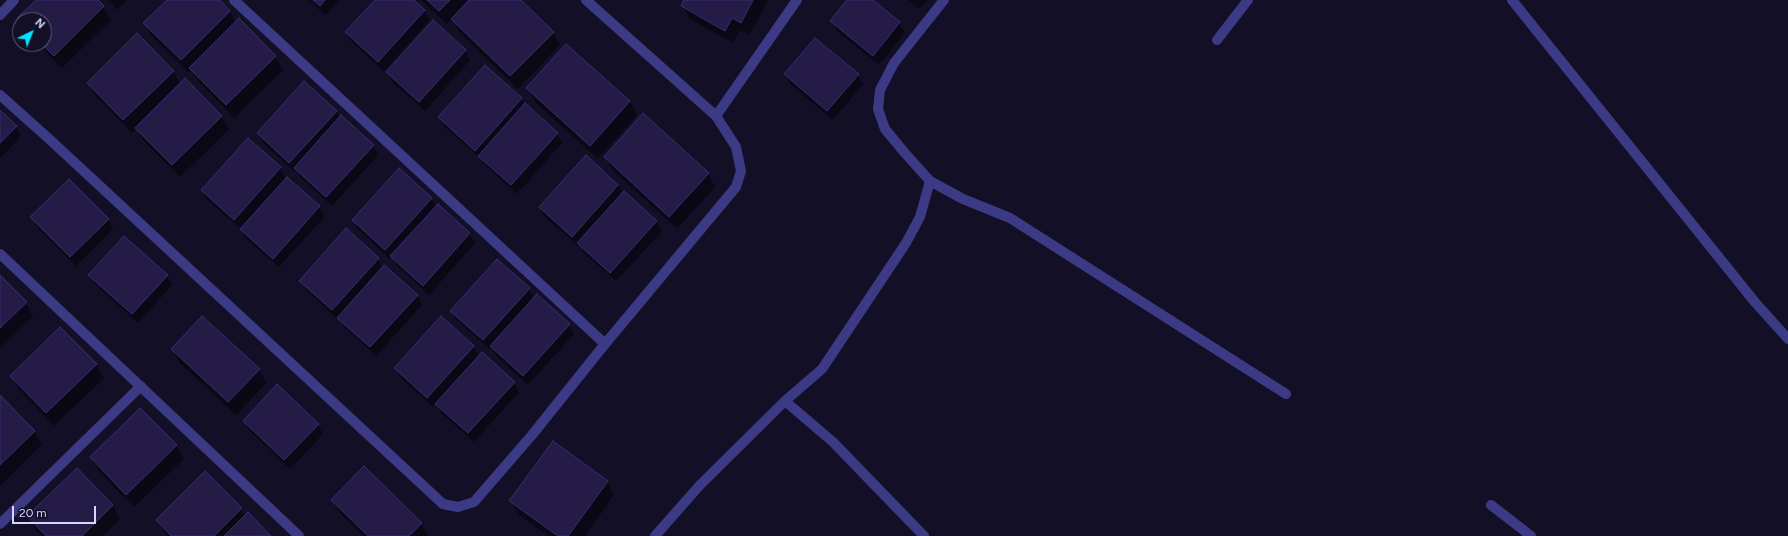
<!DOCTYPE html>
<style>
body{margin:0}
#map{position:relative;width:1788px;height:536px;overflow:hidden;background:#130f26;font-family:Figtree,sans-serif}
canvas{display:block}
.north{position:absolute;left:12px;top:12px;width:40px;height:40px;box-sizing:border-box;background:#130f26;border:1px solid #625e7d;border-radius:50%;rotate:43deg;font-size:11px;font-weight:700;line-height:16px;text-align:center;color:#d9d4ff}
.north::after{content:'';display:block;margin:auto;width:14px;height:18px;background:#00e5ff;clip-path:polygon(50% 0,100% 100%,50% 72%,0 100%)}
.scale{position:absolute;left:12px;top:506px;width:84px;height:18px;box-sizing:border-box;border:2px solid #d9d4ff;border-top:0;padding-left:5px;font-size:12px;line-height:14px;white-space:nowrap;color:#d9d4ff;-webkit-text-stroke:3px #130f26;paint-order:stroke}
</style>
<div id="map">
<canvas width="1788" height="536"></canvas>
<div class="north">N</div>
<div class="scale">20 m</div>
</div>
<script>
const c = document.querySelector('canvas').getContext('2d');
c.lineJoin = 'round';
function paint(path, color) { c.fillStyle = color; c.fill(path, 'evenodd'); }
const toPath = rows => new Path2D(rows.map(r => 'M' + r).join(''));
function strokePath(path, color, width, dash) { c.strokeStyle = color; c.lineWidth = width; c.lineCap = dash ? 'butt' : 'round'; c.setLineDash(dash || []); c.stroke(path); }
const shadow = toPath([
 [37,0,96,0,103,7,111,20,62,68,38,44,44,44,44,20,20,20,20,21,18,18],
 [107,0,127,0,117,10],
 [168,0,218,0,230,12,236,23,275,57,283,70,234,118,198,81,191,70,189,73,152,36,144,23],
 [309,0,339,0,325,15],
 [376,0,413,0,424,11,430,20,384,71,352,42,346,33],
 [421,0,519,0,553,32,560,45,518,89,459,32,452,19,447,24],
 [686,0,767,0,768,1,749,35,740,30,733,43,690,19,682,6],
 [849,0,871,0,899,23,905,33,879,65,837,31,832,21],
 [908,0,927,0,919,9],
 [566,45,630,102,637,115,598,159,535,102,527,89],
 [465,50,470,60,425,111,392,82,387,73],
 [485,67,557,134,562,143,517,194,485,165,481,159,445,127,439,117],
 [173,71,180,84,221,116,229,129,180,177,144,141,136,128,132,133,96,96,88,83],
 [785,74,858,75,863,84,833,120,790,84],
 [0,111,16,127,21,136,0,158],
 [336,111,340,118,373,146,378,155,332,206,300,177,296,170,295,172,263,143,258,133],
 [605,157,708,174,715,187,677,229,613,170],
 [280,168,286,179,319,207,325,216,279,267,246,239,240,228,207,200,202,190],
 [618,185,623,194,656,221,662,231,616,281,584,253,579,244,578,246,545,217,540,207],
 [431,198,436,207,438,205,469,234,475,243,429,295,397,265,392,257,390,259,358,229,353,220],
 [32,217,108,219,113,229,76,266,37,227],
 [378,259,383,268,417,295,422,305,376,356,344,327,339,318,337,319,306,290,300,281],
 [90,275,167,276,172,285,138,323,95,284],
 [0,276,26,303,33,316,0,349],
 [529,289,534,298,569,324,574,334,528,385,496,356,491,346,489,349,456,320,451,311],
 [442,318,473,347,479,356,514,382,519,392,474,442,442,414,436,404,433,407,401,378,395,369],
 [172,349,259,369,266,383,236,415,180,363],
 [96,364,104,378,54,426,19,389,11,376],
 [0,397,34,431,42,444,0,486],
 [244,421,318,425,323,434,290,469,249,430],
 [176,446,184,459,134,507,98,471,91,457],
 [77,469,113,506,120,519,103,536,42,536,36,530,28,517],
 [205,472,241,509,245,516,270,536,167,536,157,520],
 [607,482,614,495,585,536,548,536,518,514,510,501],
 [332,500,421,523,428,536,363,536,340,513]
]);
const building = toPath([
 [36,0,98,0,104,6,54,56,42,44,44,44,44,20,20,21,17,18,36,0],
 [167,0,220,0,230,11,181,60,143,23,167,0],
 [313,0,325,0,320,6,313,0],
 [375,0,414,0,425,10,378,62,345,32,375,0],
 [427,0,450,0,439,11,427,0],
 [469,0,521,0,554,32,510,76,451,19,469,0],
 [684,0,753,0,741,23,732,18,725,31,681,6,684,0],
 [847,0,873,0,900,22,873,56,830,21,847,0],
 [239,18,276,56,226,105,189,68,239,18],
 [433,20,466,50,419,102,386,72,433,20],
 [137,33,174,71,123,120,87,83,137,33],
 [815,38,859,74,827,111,784,74,815,38],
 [566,44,630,101,590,146,526,88,566,44],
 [485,65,522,98,475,151,438,117,485,65],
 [185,78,222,116,172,165,135,128,185,78],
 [304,81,337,111,289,163,257,133,304,81],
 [525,103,558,133,511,185,478,156,525,103],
 [0,110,17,126,0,143,0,110],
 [643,113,709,173,669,217,604,157,643,113],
 [341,115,374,145,326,197,294,168,341,115],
 [248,138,281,167,234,220,201,190,248,138],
 [586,155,618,185,572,237,539,207,586,155],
 [399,168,432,198,385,250,352,220,399,168],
 [287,177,320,206,273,259,240,229,287,177],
 [69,179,109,219,70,257,30,217,69,179],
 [624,191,657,221,610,273,577,243,624,191],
 [438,204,470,233,423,286,390,256,438,204],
 [346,228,379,258,332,310,299,281,346,228],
 [124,236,168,275,132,314,88,275,124,236],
 [497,259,530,288,483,340,450,311,497,259],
 [384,265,418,295,370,347,337,318,384,265],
 [0,275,27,302,0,328,0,275],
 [537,294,570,324,523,376,490,346,537,294],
 [202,316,260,369,228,402,171,349,202,316],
 [441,316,474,346,427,398,394,368,441,316],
 [60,327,97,364,46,413,10,376,60,327],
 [482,352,515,382,468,433,435,404,482,352],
 [277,384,319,424,284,460,243,421,277,384],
 [0,395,35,431,0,465,0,395],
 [140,408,177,445,126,495,90,457,140,408],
 [553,441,608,481,568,536,558,536,509,501,553,441],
 [364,466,422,523,409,536,368,536,331,500,364,466],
 [77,468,113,505,82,536,46,536,27,516,77,468],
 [205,471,242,508,214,536,171,536,156,520,205,471],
 [248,512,271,536,224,536,248,512]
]);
const minor = toPath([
 [234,0,605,344],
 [944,0,894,63,880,90,878,109,885,129,904,152,930,181,963,199,1010,218,1286,394],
 [1512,0,1754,301,1788,339],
 [0,15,14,0],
 [1217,40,1248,0],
 [0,95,47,137,443,504,458,507,474,502,532,435,605,344,736,187,741,171,736,147,716,116,586,0],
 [716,116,797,0],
 [0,254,299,536],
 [785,401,833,442,924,536],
 [1491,505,1531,536],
 [0,524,141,386],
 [655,536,700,485,785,401,822,369,906,243,920,217,930,181]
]);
paint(shadow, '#0007');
paint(building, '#241b47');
strokePath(building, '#3b2d73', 1);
strokePath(minor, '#3d3a85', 10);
</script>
